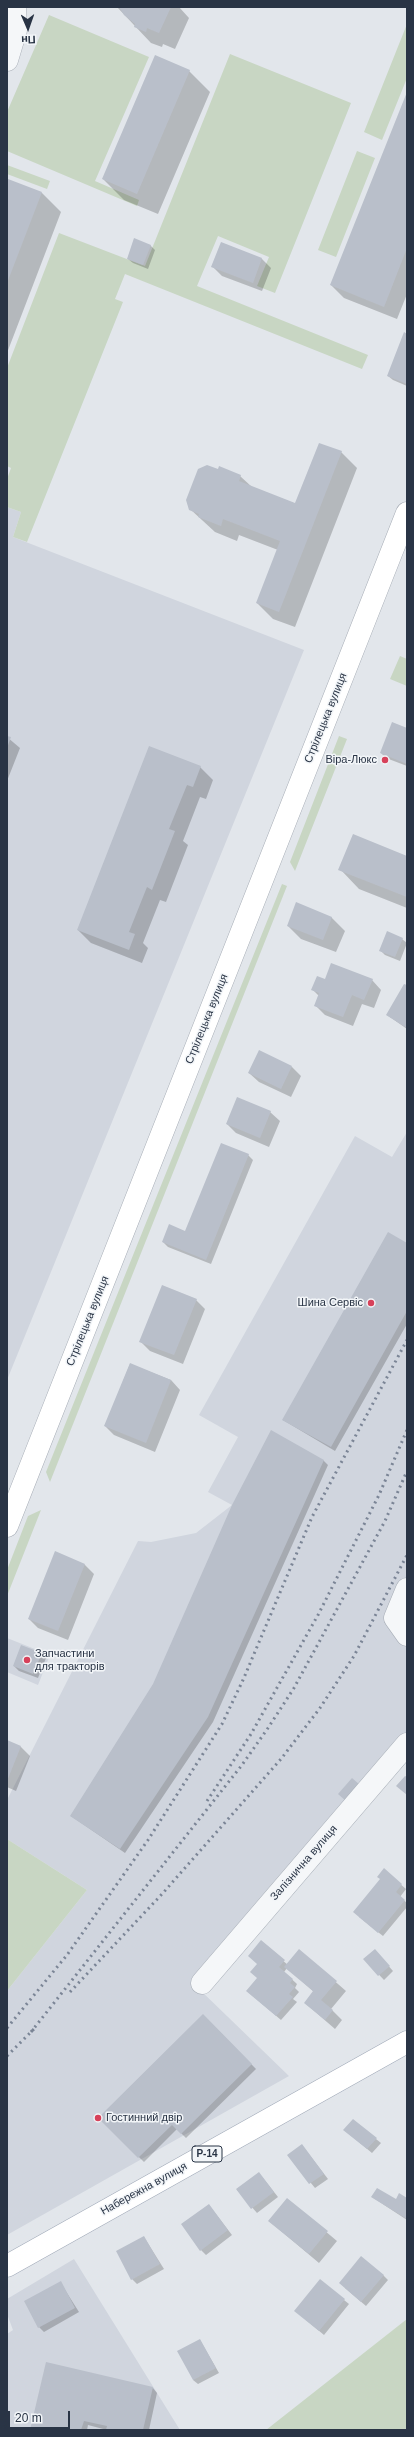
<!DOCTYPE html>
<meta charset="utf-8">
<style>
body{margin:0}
#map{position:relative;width:414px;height:2437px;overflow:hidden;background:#e2e6eb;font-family:Helvetica,sans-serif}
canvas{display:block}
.frame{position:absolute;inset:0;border:8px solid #293445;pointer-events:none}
.north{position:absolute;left:8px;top:8px;width:40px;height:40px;-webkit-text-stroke:3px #f2f5f8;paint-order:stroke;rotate:178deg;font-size:11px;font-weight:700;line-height:16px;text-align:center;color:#293445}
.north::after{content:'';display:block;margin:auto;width:14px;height:18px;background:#293445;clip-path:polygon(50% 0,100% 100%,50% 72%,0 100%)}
.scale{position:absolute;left:8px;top:2411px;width:62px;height:18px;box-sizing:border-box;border:2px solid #293445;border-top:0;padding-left:5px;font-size:12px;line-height:14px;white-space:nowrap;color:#293445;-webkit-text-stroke:3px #f2f5f8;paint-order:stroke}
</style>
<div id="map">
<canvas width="414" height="2437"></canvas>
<div class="frame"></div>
<div class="north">Пн</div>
<div class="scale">20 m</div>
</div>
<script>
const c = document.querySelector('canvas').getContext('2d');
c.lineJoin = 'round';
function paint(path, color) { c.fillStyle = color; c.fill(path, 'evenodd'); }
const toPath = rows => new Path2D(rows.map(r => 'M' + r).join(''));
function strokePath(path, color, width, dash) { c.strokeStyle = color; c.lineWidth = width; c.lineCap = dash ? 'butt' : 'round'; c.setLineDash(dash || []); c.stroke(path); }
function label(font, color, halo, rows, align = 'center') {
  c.font = font + ' Helvetica,sans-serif'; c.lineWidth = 3; c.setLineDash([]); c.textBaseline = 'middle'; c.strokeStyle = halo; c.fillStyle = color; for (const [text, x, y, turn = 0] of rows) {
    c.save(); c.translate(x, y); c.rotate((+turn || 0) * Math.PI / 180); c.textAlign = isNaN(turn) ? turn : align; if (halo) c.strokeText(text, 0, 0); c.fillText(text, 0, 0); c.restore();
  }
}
const built = toPath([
 [7,507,21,512,13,537,304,650,7,1380],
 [407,1132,407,1735,197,1987,289,2076,7,2235,7,1991,87,1890,7,1839,7,1800,138,1541,151,1542,196,1533,232,1505,208,1492,238,1437,199,1415,355,1136,392,1157],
 [7,1638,50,1655,38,1685,7,1672],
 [74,2259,180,2430,7,2430,7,2334,13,2330,7,2314,7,2299]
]);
const green = toPath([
 [49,15,149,57,95,181,139,200,137,206,7,151,7,112],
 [407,24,407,78,382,140,364,132],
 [230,54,351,103,275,293,257,286,269,257,218,236,197,286,368,355,362,369,125,274,115,299,123,302,27,542,13,537,21,512,7,507,7,479,11,468,7,466,7,368,59,233,145,266],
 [357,151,375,158,336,257,318,250],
 [7,165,50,181,47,189,7,174],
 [400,656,407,659,407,686,390,679],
 [339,736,347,739,295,871,290,862],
 [282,884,287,886,50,1482,46,1472],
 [41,1510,7,1596,7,1570,28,1516],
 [7,1839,87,1890,7,1991],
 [407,2319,407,2430,266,2430]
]);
const shadow = toPath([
 [117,7,179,7,189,18,175,49,163,44,162,47,151,43],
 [189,71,210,92,158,214,124,200,103,179],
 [407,94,407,294,397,319,344,298,331,285],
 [7,185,42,193,61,212,7,353],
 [222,243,262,259,271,268,262,291,222,276,213,267],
 [150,245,155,250,148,269,133,263,128,259],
 [407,335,407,386,393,380,388,376],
 [341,452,357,468,295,627,273,619,257,603,278,550,239,535,237,541,215,532,190,509,240,476,252,487,296,504],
 [407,729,407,766,386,758,381,753],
 [7,737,20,748,7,781],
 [200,767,213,780,206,799,200,797,183,841,188,845,166,902,160,900,143,943,148,948,142,963,91,943,78,930],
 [407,857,407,908,359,889,340,869],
 [331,917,345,931,336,952,301,939,288,926],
 [402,939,407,943,400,961,385,955,380,950],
 [325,980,372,980,381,990,374,1008,362,1004,353,1026,325,1015,315,1005,319,996,312,989],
 [407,986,407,1029,387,1015],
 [292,1067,301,1076,291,1097,259,1082,249,1073],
 [270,1112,280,1121,269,1147,236,1133,227,1124],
 [248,1155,253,1160,211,1264,168,1247,163,1242,186,1232],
 [407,1244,407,1324,335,1451,283,1420],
 [196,1300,205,1309,183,1364,150,1351,140,1341],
 [130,1364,171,1380,180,1390,155,1452,114,1435,105,1426],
 [323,1460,328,1465,213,1722,125,1853,71,1816,154,1684],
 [56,1553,85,1565,94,1574,68,1640,38,1628,29,1619],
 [41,1654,46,1658,38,1678,19,1671,14,1666],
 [7,1741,21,1747,30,1756,16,1791,7,1787],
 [384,1870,406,1889,400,1897,407,1903,407,1907,383,1936,359,1917,382,1880],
 [261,1942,288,1965,299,1950,346,1991,331,2009,342,2020,335,2029,305,2003,314,1992,287,1968,284,1972,297,1984,295,1988,299,1992,293,1999,297,2002,281,2020,247,1991,258,1978],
 [379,1955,393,1971,384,1980,365,1960],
 [203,2015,256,2069,186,2138,177,2129,144,2162,99,2118],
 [349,2134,376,2139,381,2143,372,2153],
 [302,2145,328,2179,315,2188,288,2155],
 [263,2178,278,2197,257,2213,237,2190],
 [372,2197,396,2200,407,2199,407,2220],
 [287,2199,337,2241,319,2263,269,2221],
 [209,2205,232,2235,206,2255,201,2250],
 [144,2237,164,2269,137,2284,132,2279],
 [383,2275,388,2280,366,2306,345,2288],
 [60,2282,79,2312,44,2332,39,2327],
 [344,2300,349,2304,324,2335,300,2315],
 [200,2340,219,2373,198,2384,193,2380],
 [153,2388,157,2393,149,2430,107,2430,88,2425,87,2430,31,2430]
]);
const building = toPath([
 [119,7,171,7,159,33,147,28,146,32,134,27,135,24,124,15],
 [155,55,190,70,137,194,102,179],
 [407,92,407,248,384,307,330,285],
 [8,179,42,192,7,283,7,182],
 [134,238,151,245,143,265,127,259],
 [221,242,262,258,253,283,211,267],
 [404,332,407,334,407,384,387,376],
 [319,443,342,451,279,612,256,603,280,541,223,519,221,526,198,517,199,514,189,510,186,500,198,469,207,465,218,469,219,466,241,475,239,481,295,503],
 [392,722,407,728,407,764,380,753],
 [7,736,11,737,7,748],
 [149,746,201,766,193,787,187,785,169,829,175,831,152,890,147,887,129,932,135,934,129,950,77,930],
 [353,834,407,856,407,897,338,870],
 [296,902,332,917,323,940,287,926],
 [387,931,403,938,395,957,379,951],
 [331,963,373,979,364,1000,352,995,343,1017,314,1006,319,993,311,990,317,976,325,979],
 [404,984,407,985,407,1028,386,1015],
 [259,1050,292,1066,281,1089,248,1073],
 [237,1097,271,1111,260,1138,226,1124],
 [221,1143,249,1154,206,1260,162,1242,169,1224,185,1231],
 [388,1232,407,1243,407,1311,331,1447,282,1420],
 [162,1285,197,1299,174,1355,139,1342],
 [130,1363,171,1380,146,1443,104,1426],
 [271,1430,324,1460,208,1717,120,1849,70,1816,153,1684,232,1505],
 [55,1551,85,1564,58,1631,28,1619],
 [21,1645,42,1653,33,1674,13,1666],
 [7,1740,21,1746,7,1781],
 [405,1776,407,1777,407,1795,396,1786],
 [352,1778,360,1785,346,1801,338,1794],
 [384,1868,402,1884,396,1892,405,1900,378,1933,353,1912,380,1879,377,1877],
 [261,1940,285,1960,279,1967,293,1979,290,1983,295,1987,289,1994,293,1997,276,2016,246,1991,257,1978,250,1972,257,1964,248,1956],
 [299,1949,337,1981,321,2000,333,2010,325,2020,304,2003,313,1991,284,1967],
 [375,1949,390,1966,378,1976,363,1959],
 [203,2014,252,2064,181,2134,172,2125,138,2158,98,2118],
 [353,2119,377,2138,367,2149,343,2130],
 [302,2144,324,2174,309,2184,287,2155],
 [259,2172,274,2192,251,2209,236,2189],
 [377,2188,396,2199,399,2193,407,2198,407,2219,371,2197],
 [287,2198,328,2231,309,2254,268,2221],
 [209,2204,228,2230,200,2251,181,2224],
 [144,2236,160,2264,131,2280,116,2251],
 [361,2256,384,2275,361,2302,339,2283],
 [320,2279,345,2299,319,2331,294,2311],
 [61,2281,75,2308,38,2328,24,2301],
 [200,2339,216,2368,193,2380,177,2351],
 [46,2362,153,2387,143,2430,106,2430,107,2426,84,2421,81,2430,30,2430]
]);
const street = toPath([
 [7,60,16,30,15,7],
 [407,1589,395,1618,407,1635],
 [202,1983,407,1744]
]);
const secondary = toPath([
 [7,1526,407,513]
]);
const primary = toPath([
 [7,2266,407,2042]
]);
const rail = toPath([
 [207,1801,251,1734,318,1615,379,1495,407,1430],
 [70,1992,163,1893,281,1759,320,1708,354,1656,407,1555],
 [7,2028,67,1955,148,1840,222,1724,243,1680,312,1517,407,1340],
 [31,2032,242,1765,268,1728,294,1688,385,1521,407,1471],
 [7,2056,35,2028]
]);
const markers = [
 [385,760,4,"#d7415a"],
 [371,1303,4,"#d7415a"],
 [27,1660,4,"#d7415a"],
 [98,2118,4,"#d7415a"]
];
const shields = [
 [207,2154,30]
];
const shieldNames = [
 ["Р-14",207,2154]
];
const streetNames = [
 ["Стрілецька вулиця",326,718,-68],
 ["Стрілецька вулиця",207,1019,-68],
 ["Стрілецька вулиця",88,1321,-68],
 ["Залізнична вулиця",304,1863,-49],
 ["Набережна вулиця",144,2189,-29]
];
const poiNames = [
 ["Віра-Люкс",377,760],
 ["Шина Сервіс",363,1303],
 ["Запчастини",35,1654,"left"],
 ["для тракторів",35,1667,"left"],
 ["Гостинний двір",106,2118,"left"]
];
paint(built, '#d0d5de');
paint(green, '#c8d6c3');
paint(shadow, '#0003');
paint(building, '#b9bfca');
strokePath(street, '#a7adb6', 23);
strokePath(secondary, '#a7adb6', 23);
strokePath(primary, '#a1aab8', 23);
strokePath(street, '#f5f7f9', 22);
strokePath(secondary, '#fff', 22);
strokePath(primary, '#fff', 22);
strokePath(rail, '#7b8596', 3, [2, 4]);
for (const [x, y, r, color] of markers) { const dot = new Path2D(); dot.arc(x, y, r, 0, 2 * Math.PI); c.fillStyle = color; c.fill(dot); strokePath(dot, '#f2f5f8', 1.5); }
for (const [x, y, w] of shields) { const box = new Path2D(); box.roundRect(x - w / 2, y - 8, w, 16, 3); c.fillStyle = '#f2f5f8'; c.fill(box); strokePath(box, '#293445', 1); }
label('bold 10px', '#293445', null, shieldNames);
label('11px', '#293445', '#f2f5f8', streetNames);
label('11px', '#293445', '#f2f5f8', poiNames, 'right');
</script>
